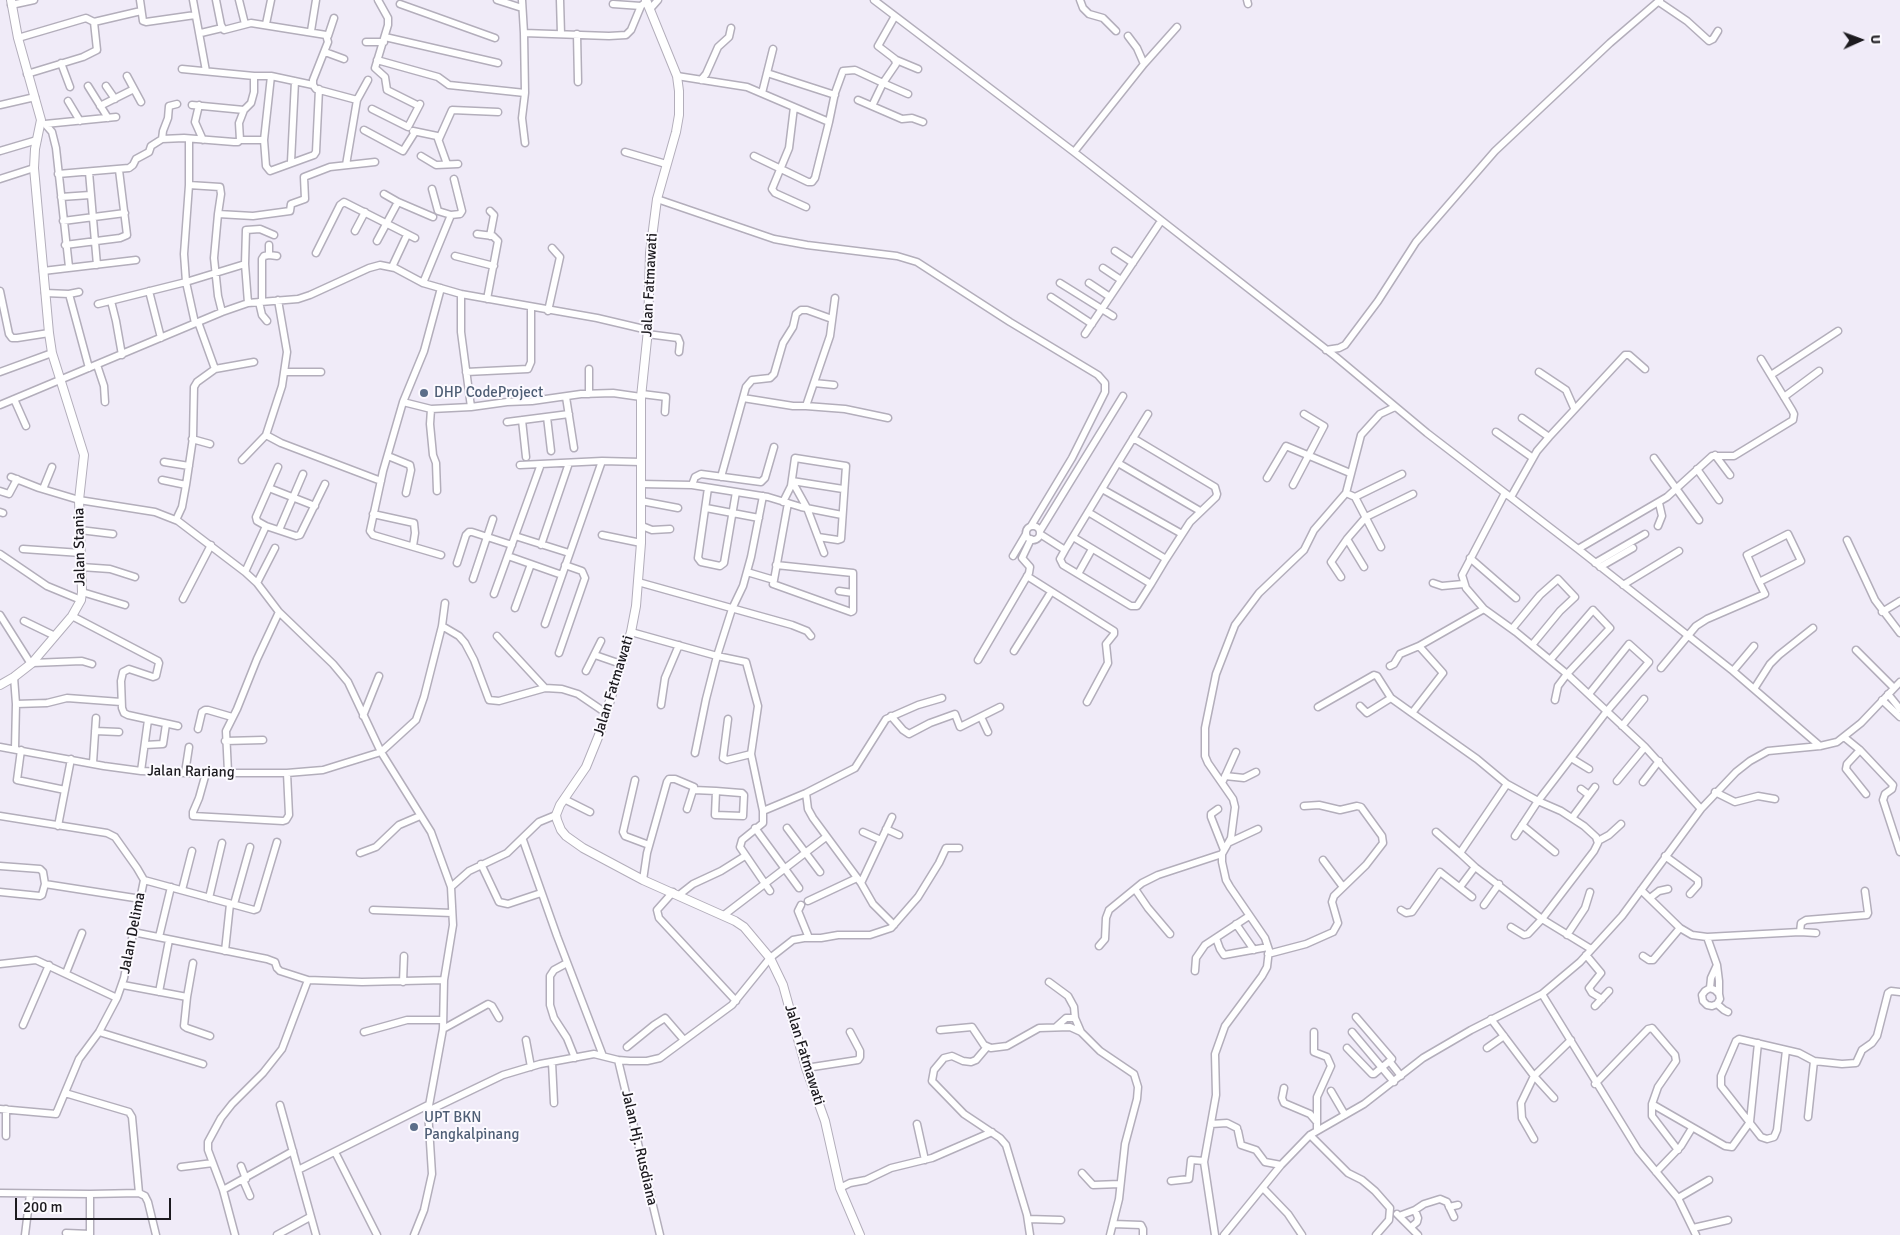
<!DOCTYPE html>
<style>
body{margin:0}
#map{position:relative;width:1900px;height:1235px;overflow:hidden;background:#f0ebf8;font-family:Signika,sans-serif}
canvas{display:block}
.north{position:absolute;left:1835px;top:15px;width:50px;height:50px;-webkit-text-stroke:4px #fcfaff;paint-order:stroke;rotate:88deg;font-size:14px;font-weight:700;line-height:20px;text-align:center;color:#1c1a1f}
.north::after{content:'';display:block;margin:auto;width:18px;height:22px;background:#1c1a1f;clip-path:polygon(50% 0,100% 100%,50% 72%,0 100%)}
.scale{position:absolute;left:15px;top:1198px;width:156px;height:22px;box-sizing:border-box;border:2px solid #1c1a1f;border-top:0;padding-left:6px;font-size:15px;line-height:18px;white-space:nowrap;color:#1c1a1f;-webkit-text-stroke:4px #fcfaff;paint-order:stroke}
</style>
<div id="map">
<canvas width="1900" height="1235"></canvas>
<div class="north">U</div>
<div class="scale">200 m</div>
</div>
<script>
const c = document.querySelector('canvas').getContext('2d');
c.lineJoin = 'round';
const toPath = rows => new Path2D(rows.map(r => 'M' + r).join(''));
function strokePath(path, color, width, dash) { c.strokeStyle = color; c.lineWidth = width; c.lineCap = dash ? 'butt' : 'round'; c.setLineDash(dash || []); c.stroke(path); }
function label(font, color, halo, rows, align = 'center') {
  c.font = font + ' Signika,sans-serif'; c.lineWidth = 4; c.setLineDash([]); c.textBaseline = 'middle'; c.strokeStyle = halo; c.fillStyle = color; for (const [text, x, y, turn = 0] of rows) {
    c.save(); c.translate(x, y); c.rotate((+turn || 0) * Math.PI / 180); c.textAlign = isNaN(turn) ? turn : align; if (halo) c.strokeText(text, 0, 0); c.fillText(text, 0, 0); c.restore();
  }
}
const minor = toPath([
 [140,0,143,21,146,22,195,15],
 [193,0,206,71],
 [216,0,221,25,224,30,251,23,326,35,328,42,313,80,313,85,316,89,357,100],
 [239,0,245,24],
 [378,0,388,18,388,25,375,68,385,77,387,90,419,106],
 [497,0,522,8],
 [522,0,524,33,609,36,626,35,631,30,641,6,647,1],
 [560,0,561,34],
 [874,0,1074,152,1336,357,1427,433,1578,549,1733,671,1820,746],
 [1080,0,1083,8,1089,14,1103,18,1116,31],
 [1247,0,1248,4],
 [1659,2,1687,21,1709,41,1713,39,1718,31],
 [400,4,495,38],
 [613,4,641,6],
 [11,5,34,0],
 [650,9,658,0],
 [94,22,141,11],
 [266,24,271,0],
 [311,31,316,0],
 [201,33,222,28],
 [577,34,578,82],
 [328,36,334,18],
 [385,37,498,63],
 [18,38,86,18,94,22,97,50,83,57,27,74],
 [366,42,384,42],
 [325,52,344,59],
 [894,59,918,69],
 [377,60,438,77,449,85,525,93,524,33],
 [61,63,70,87],
 [1144,64,1177,27],
 [182,69,254,76,254,92,251,103,244,110,192,105],
 [767,73,835,95],
 [127,76,141,102],
 [254,76,271,76,313,85],
 [271,76,264,140,266,166,270,171,314,155,316,152,319,89],
 [677,76,747,87,829,122,815,178,812,182,808,182,754,156],
 [701,80,706,74,718,47,729,37,731,28],
 [88,86,108,118],
 [106,86,115,99],
 [525,93,522,118,525,143],
 [762,93,773,49],
 [858,100,902,119,912,118,923,122],
 [68,101,80,121],
 [0,105,35,97],
 [199,105,195,122,203,140],
 [100,106,134,89],
 [872,106,883,83,908,94],
 [794,107,789,148,772,189,775,193,806,207],
 [372,109,408,127,420,104],
 [829,122,835,93,843,71,855,70,883,83,896,64,895,59,878,46,895,16],
 [42,123,45,124,52,132,56,148,69,267],
 [45,124,116,117],
 [364,130,403,151,415,132],
 [413,131,437,136,447,164],
 [162,139,163,131,168,118,169,106,177,104],
 [439,139,452,110,498,112],
 [189,140,189,185,184,254,186,282,195,323],
 [240,140,239,123,244,110],
 [0,151,37,140],
 [625,152,666,164],
 [1074,152,1144,64,1137,48,1128,36],
 [421,156,436,165,458,164],
 [291,162,295,81],
 [346,165,357,100,368,80],
 [89,172,97,265],
 [58,174,129,168,133,165,136,159,149,152,151,146,162,139,184,138,234,142,238,142,240,140,264,140],
 [0,179,34,168],
 [189,185,220,187,221,194,218,214],
 [432,189,438,211,451,215,460,214,462,211,454,179],
 [384,194,398,202,433,217],
 [61,197,90,195],
 [657,199,774,239,807,245,897,256,917,262,1010,322,1098,375,1105,383,1105,392,1072,458,1031,526],
 [490,211,494,215,490,236],
 [63,221,125,213],
 [355,231,365,212],
 [477,234,493,236,498,241,487,299],
 [377,241,398,202],
 [65,245,120,238,127,235,119,170],
 [1115,251,1133,263],
 [316,253,340,205,344,202,415,238],
 [269,255,277,256],
 [455,256,494,266],
 [392,267,407,235],
 [1103,268,1121,280],
 [43,271,136,260],
 [423,283,451,215],
 [1060,283,1113,316],
 [1089,283,1110,297],
 [0,291,9,334,12,338,17,338,49,333],
 [149,291,161,338],
 [45,293,69,294,89,368],
 [69,294,79,292],
 [1051,297,1092,324],
 [278,300,287,352,282,386,266,435,281,443,381,481],
 [111,301,116,321,122,355],
 [262,301,262,259,264,256,269,255,269,245],
 [259,302,262,315,267,321],
 [248,303,245,264,246,230,260,229,274,235],
 [98,304,186,282,245,264],
 [548,311,560,257,552,248],
 [222,312,218,296,214,258,218,214,253,216,290,211,291,204,305,199,304,177,330,167,375,162],
 [198,322,215,369,254,362],
 [647,334,678,338,680,343,679,352],
 [1085,334,1161,221],
 [1326,350,1339,348,1345,345,1378,301,1416,242,1495,151,1610,43,1660,0],
 [97,365,104,386,105,402],
 [589,369,589,394],
 [0,372,52,353],
 [284,372,321,372],
 [466,372,528,369,531,362,531,307],
 [1539,372,1566,390,1574,408],
 [1771,375,1838,331],
 [814,383,834,385],
 [642,394,666,397,665,412],
 [566,397,574,448],
 [1784,397,1819,371],
 [743,398,793,406,806,406,830,336,835,298],
 [14,399,26,426],
 [403,402,431,409,471,407,461,332,461,294],
 [0,405,222,312,248,303,298,299,310,295,369,268,380,265,395,268,423,283,461,294,597,318,648,330],
 [806,406,845,409,888,418],
 [471,407,507,402,532,401,581,394,613,393,641,397],
 [431,409,430,424,433,455,436,463,437,491],
 [547,417,551,451],
 [1522,418,1549,437],
 [522,420,526,457],
 [507,422,569,414],
 [1496,432,1533,458],
 [192,439,210,444],
 [1715,455,1730,475],
 [388,456,410,465,411,470,406,493],
 [1654,458,1699,520],
 [242,460,266,435],
 [164,462,189,466],
 [1118,463,1200,511],
 [520,465,602,461,641,462],
 [278,467,256,517,257,521,266,526,296,536,300,535,325,484],
 [1697,469,1719,500],
 [11,477,39,488,79,500,155,512,178,521,245,572,257,583,279,612,333,664,348,682,381,752,431,832,451,887,453,925,444,980,443,1029,428,1111],
 [721,477,746,387,752,380,770,378,774,374,783,343,793,327,796,314,801,310,807,310,832,319],
 [1267,478,1286,446,1350,473],
 [162,480,186,485],
 [641,484,692,485,768,497,801,507,842,515],
 [692,485,695,477,701,474,761,482,765,478,774,447],
 [1293,485,1324,426,1304,414],
 [269,488,315,506],
 [708,488,698,558,701,562,720,566,724,563,736,492],
 [43,489,52,467],
 [1102,489,1182,534],
 [0,491,9,494,17,479],
 [1346,493,1355,497,1381,547],
 [1355,497,1402,474],
 [1511,497,1537,451,1549,437,1625,355,1629,355,1645,369],
 [641,501,678,508],
 [783,502,791,486,795,458,846,466,841,539,838,540,818,537],
 [706,508,759,518],
 [0,512,3,513],
 [1088,512,1166,559,1190,522,1216,497,1217,494,1215,487,1133,438],
 [373,514,414,523,415,533,413,546],
 [176,520,182,507,186,485,193,438,194,387,197,382,215,369],
 '1026 533a7 7 0 1 1 14 0a7 7 0 1 1-14 0Z',
 [642,526,652,530,670,529],
 [1658,526,1662,516,1659,503],
 [80,530,113,534],
 [279,530,303,474],
 [1040,531,1123,396],
 [1040,534,1065,550],
 [602,535,641,543],
 [515,536,569,553],
 [1073,537,1151,584,1137,606,1131,606,1063,565,1060,559,1065,550,1116,466,1148,414],
 [1347,539,1364,567],
 [1847,540,1875,600,1900,633],
 [541,545,569,463],
 [23,549,81,553],
 [1578,549,1667,497,1712,456,1734,456,1793,420,1794,414,1792,410,1761,359],
 [824,553,807,508,792,481,843,489],
 [0,554,47,586,81,600],
 [441,555,373,535,370,531,383,471,403,402,424,351,441,288],
 [508,556,562,575],
 [1013,556,1026,534],
 [1470,558,1516,598],
 [457,563,466,535,469,532,472,532,512,545],
 [1595,563,1645,534],
 [81,567,110,569,135,577],
 [1600,567,1633,548],
 [245,572,266,526],
 [747,572,774,580,773,584,851,612,853,611,853,573,776,565],
 [1078,574,1092,549],
 [1027,576,1114,631,1114,634,1106,644,1108,663,1087,702],
 [1341,577,1331,562,1347,539,1366,517,1413,494],
 [473,579,493,519],
 [774,580,788,503],
 [638,582,792,625,807,631,811,636],
 [257,583,275,548],
 [1433,583,1442,586,1463,584],
 [1151,584,1166,559],
 [1623,585,1679,551],
 [839,591,853,593],
 [82,592,125,605],
 [494,594,541,464],
 [183,599,211,545],
 [515,608,531,564],
 [1484,609,1466,588,1462,575,1505,493],
 [1882,612,1900,601],
 [0,615,31,664],
 [72,616,158,661,159,663,156,676,153,677,129,669,123,672,121,681,122,708,124,713,128,715,178,726],
 [24,621,55,636],
 [545,624,602,461],
 [442,626,459,636,465,643,474,660,489,700,499,701,545,688,562,689,578,694,606,713],
 [1512,629,1540,595,1558,579,1575,597,1560,611,1532,645],
 [631,632,717,656,746,662,758,706,751,754,727,760,723,758,728,719],
 [497,636,545,688],
 [1856,650,1894,688],
 [1014,651,1051,592],
 [559,653,585,578,582,571,565,565],
 [595,655,621,664],
 [978,660,1029,573,1030,567,1022,558,1031,539],
 [1550,660,1593,610,1610,628,1567,674,1558,686,1555,700],
 [32,663,82,661,92,664],
 [1390,666,1394,664,1400,654,1419,646],
 [1661,668,1696,626,1707,619,1765,594,1759,582,1747,555,1788,534,1801,561,1759,582],
 [586,671,601,641],
 [1733,671,1754,646],
 [14,677,16,704,15,749],
 [1754,689,1770,664,1779,655,1813,628],
 [1888,694,1900,709],
 [1882,700,1900,717],
 [16,704,47,703,67,698,121,702],
 [661,705,665,678,679,645],
 [1360,706,1367,713,1391,698],
 [1318,707,1374,675,1377,676,1391,698,1412,713],
 [363,716,379,676],
 [891,716,903,730,909,734,930,723,955,714,960,727,1000,707],
 [981,717,988,732],
 [1622,726,1644,699],
 [198,729,202,712,205,710,208,710,232,717],
 [95,731,119,732],
 [1844,737,1860,750,1893,785,1892,789,1885,794,1883,800,1900,852],
 [225,741,263,740],
 [145,745,163,744,166,724],
 [0,747,104,766,141,771,185,773,287,773,323,770,339,765,381,752,416,720,424,697,442,626,445,603],
 [21,750,17,780,65,790],
 [1860,750,1847,764,1846,769,1866,794],
 [695,753,706,699,717,656,732,609,743,586,751,557,763,496],
 [751,754,763,811,806,793,855,768,886,719,918,705,942,698],
 [1571,758,1589,769],
 [93,763,96,718],
 [141,771,148,720],
 [228,772,226,731,237,709,257,659,279,612],
 [185,773,189,747],
 [206,773,199,798,193,812,193,816,283,821,286,820,289,815,287,773],
 [1225,776,1244,778,1256,772],
 [635,780,623,832,625,836,649,845],
 [1617,781,1645,747],
 [1643,782,1659,761],
 [1222,783,1236,752],
 [1507,784,1538,801,1607,711,1649,662,1629,644,1589,694],
 [1581,789,1589,795],
 [694,790,716,791,741,793,742,793,744,795,743,816,715,815,716,791],
 [1715,792,1735,802,1758,796,1775,799],
 [806,793,808,809,813,818,861,883,873,904,894,925],
 [564,799,590,812],
 [1218,809,1211,814,1211,817,1224,850],
 [763,811,763,823,742,840,740,847,770,891],
 [0,816,107,833,115,837,137,868,144,880,124,978,117,998,36,960,0,964],
 [1572,818,1595,787],
 [1522,825,1555,852],
 [58,826,71,759],
 [755,828,799,888],
 [787,828,820,872],
 [886,829,899,835],
 [863,832,881,840],
 [1436,832,1460,853],
 [523,840,557,936,603,1056],
 [1598,841,1609,835,1621,824],
 [1230,842,1258,829],
 [360,853,376,847,399,825,420,816],
 [1665,856,1698,880,1698,885,1690,894],
 [1323,860,1343,887],
 [481,864,499,902,508,904,541,893],
 [0,866,40,869,43,872,45,884,141,899],
 [144,880,254,910,257,909,277,842],
 [643,880,647,853,667,782,669,779,675,779,694,787,687,809],
 [861,883,892,817],
 [451,887,469,871,507,853,539,822,556,815],
 [1460,887,1475,867],
 [1135,889,1148,908,1170,934],
 [182,890,192,851],
 [1641,890,1680,928,1692,935,1707,937,1800,932,1816,933],
 [0,892,40,896,42,895,45,884],
 [673,892,657,910,659,918,736,1001],
 [679,895,693,884,721,871,745,856],
 [209,898,222,843],
 [1650,898,1659,891,1668,889],
 [808,901,857,878],
 [234,904,250,847],
 [801,905,798,911,809,938],
 [1484,905,1499,884],
 [373,910,452,913],
 [1401,910,1406,913,1412,912,1440,872,1472,897],
 [724,915,826,837],
 [1236,924,1254,950],
 [1511,927,1524,935,1528,934,1542,919,1594,851,1598,843,1596,837,1584,826,1561,811,1538,801,1515,836],
 [133,932,267,959,275,962,277,968,280,971,308,980,362,982,444,980],
 [1800,932,1801,923,1806,920,1867,915,1868,913,1865,891],
 [1567,935,1585,908,1590,892],
 [159,937,171,887],
 [1707,937,1717,965,1711,978,1710,988,1705,991,1702,995,1703,1001,1707,1005,1712,1006,1717,1004,1720,999,1719,994,1715,990,1710,988],
 [1216,938,1220,949,1224,955,1268,947],
 [1099,946,1105,939,1106,918,1109,910,1142,883,1158,875,1222,854],
 [1591,949,1542,919,1475,867,1460,853,1507,784,1477,759,1412,713,1443,673,1419,646,1484,609,1516,632,1567,674,1645,747,1701,809],
 [225,951,230,904],
 [1268,954,1306,944,1333,932,1338,923,1332,902,1334,896,1366,865,1383,843,1382,836,1361,807,1357,806,1340,810,1319,805,1304,806],
 [1586,955,1601,973,1589,988,1592,993,1602,999],
 [1643,956,1649,960,1653,960,1680,928],
 [567,963,554,970,550,976,550,1005,554,1018,567,1038,575,1058],
 [1717,965,1719,981,1719,994],
 [1195,971,1196,958,1205,945,1249,916],
 [66,973,82,933],
 [403,982,404,956],
 [1049,982,1068,996,1074,1007,1075,1018,1081,1032],
 [123,985,187,997,184,1026,187,1028,210,1036],
 [159,992,169,940],
 [1542,994,1638,1150,1678,1198,1696,1235],
 [187,997,193,963],
 [1717,1004,1724,1010,1728,1012],
 [1595,1006,1609,991],
 [1491,1019,1534,1076,1554,1098],
 [23,1025,49,965],
 [1056,1027,1066,1018,1075,1018],
 [443,1029,488,1004,492,1006,499,1018],
 [940,1030,972,1027,984,1045,991,1048,1007,1046,1039,1028,1070,1027,1081,1032,1100,1051,1134,1074,1138,1087,1137,1099,1125,1144,1119,1199,1110,1235],
 [99,1032,203,1064],
 [364,1032,407,1020,443,1020],
 [1314,1032,1314,1052,1327,1057,1331,1066,1317,1097,1317,1130],
 [1352,1032,1394,1082],
 [526,1040,531,1067],
 [627,1047,654,1025,665,1018,684,1040],
 [987,1047,976,1060,971,1062,963,1061,952,1056,944,1058,934,1070,932,1081,964,1114,1000,1138,1006,1145,1027,1215,1030,1235],
 [1347,1048,1372,1074,1374,1074,1392,1059,1356,1017],
 [1487,1048,1504,1036],
 [1786,1050,1777,1130,1774,1137,1767,1139,1761,1137,1721,1086,1721,1076,1736,1041,1739,1039,1799,1053,1814,1061,1808,1117],
 [618,1060,660,1235],
 [1814,1061,1842,1064,1856,1063,1862,1050,1872,1043,1877,1036,1888,993,1891,991,1900,992],
 [552,1062,554,1103],
 [1390,1062,1401,1076],
 [806,1068,858,1060,860,1057,860,1051,850,1032],
 [1595,1084,1648,1029,1652,1028,1675,1055,1676,1061,1658,1087,1652,1104],
 [1284,1088,1282,1098,1284,1103,1310,1114,1316,1121],
 [1331,1091,1345,1115],
 [65,1093,129,1112,132,1117,139,1193],
 [280,1105,316,1235],
 [0,1109,56,1114,79,1059,99,1032,117,998],
 [917,1124,925,1160],
 [1211,1124,1227,1123,1237,1128],
 [1238,1131,1241,1145,1256,1150,1265,1162,1281,1165],
 [1310,1135,1348,1173,1362,1180,1375,1191,1390,1208,1389,1220,1376,1235],
 [6,1136,6,1109],
 [1534,1139,1522,1118,1521,1103,1534,1076,1571,1040],
 [1678,1150,1652,1116,1652,1104,1725,1146,1732,1147,1750,1122,1758,1043],
 [335,1152,377,1235],
 [241,1166,246,1179],
 [181,1167,213,1163],
 [298,1170,428,1105],
 [1656,1172,1681,1146,1692,1128],
 [1082,1173,1093,1185,1120,1184],
 [243,1180,250,1196],
 [1171,1181,1189,1179,1191,1160,1204,1161],
 [840,1188,850,1183,866,1180,891,1168,932,1158,992,1132],
 [1263,1188,1288,1214,1302,1235],
 [223,1190,293,1151],
 [0,1193,90,1194,139,1193,145,1196,148,1202,156,1235],
 [90,1194,90,1235],
 [1678,1198,1709,1180],
 [1449,1207,1458,1205],
 [1397,1214,1418,1235],
 [1399,1216,1415,1210,1424,1204,1440,1199,1447,1202,1454,1217],
 [1028,1219,1061,1220],
 [1113,1224,1141,1225,1143,1229,1143,1235],
 [1411,1227,1417,1222,1418,1218,1415,1210],
 [1693,1228,1728,1220],
 [66,1233,90,1234],
 [25,1235,30,1194],
 [235,1235,223,1190,208,1150,208,1142,221,1118,232,1104,263,1073,282,1049,308,980],
 [277,1235,310,1217],
 [414,1235,424,1210,432,1174,428,1111,503,1075,540,1064,594,1054,618,1060,630,1061,647,1061,660,1058,732,1005,770,958,793,940,804,938,821,938,838,935,870,935,891,928,918,897,939,863,946,848,959,848],
 [1215,1235,1204,1162,1216,1095,1215,1054,1225,1026,1262,976,1267,967,1269,950,1265,938,1230,887,1226,880,1222,862,1222,854,1231,838,1235,807,1233,799,1208,763,1205,756,1205,728,1216,674,1235,625,1259,593,1304,550,1314,530,1346,493,1361,435,1380,414,1395,407],
 [1224,1235,1281,1165,1310,1135,1364,1104,1423,1058,1471,1030,1542,994,1580,962,1622,916,1701,809,1736,772,1750,761,1768,751,1820,746,1837,742,1861,723,1900,682]
]);
const tertiary = toPath([
 [646,0,677,76,679,91,679,115,676,132,657,199,650,253,648,330,641,397,641,543,636,606,631,632,601,730,586,767,560,805,556,815,557,820,561,830,566,836,583,848,643,880,735,921,744,927,770,958,783,985,806,1068,825,1121,840,1188,860,1235],
 [0,685,14,677,32,663,72,616,81,600,82,592,79,500,84,455,52,353,49,333,34,168,35,149,41,120,18,38,11,0]
]);
const markers = [
 [424,393,5,"#5c6f8a"],
 [414,1127,5,"#5c6f8a"]
];
const streetNames = [
 ["Jalan Fatmawati",650,285,-87],
 ["Jalan Stania",80,547,-91],
 ["Jalan Fatmawati",614,686,-73],
 ["Jalan Rariang",191,772,1],
 ["Jalan Delima",133,933,-79],
 ["Jalan Fatmawati",804,1055,73],
 ["Jalan Hj. Rusdiana",639,1148,77]
];
const serviceNames = [
 ["DHP CodeProject",434,393],
 ["UPT BKN",424,1118],
 ["Pangkalpinang",424,1135]
];
strokePath(minor, '#b3aebb', 9);
strokePath(tertiary, '#b3aebb', 10);
strokePath(minor, '#fff', 6);
strokePath(tertiary, '#fff', 8);
for (const [x, y, r, color] of markers) { const dot = new Path2D(); dot.arc(x, y, r, 0, 2 * Math.PI); c.fillStyle = color; c.fill(dot); strokePath(dot, '#fcfaff', 2); }
label('15px', '#1c1a1f', '#fcfaff', streetNames);
label('15px', '#4e5e75', '#fcfaff', serviceNames, 'left');
</script>
